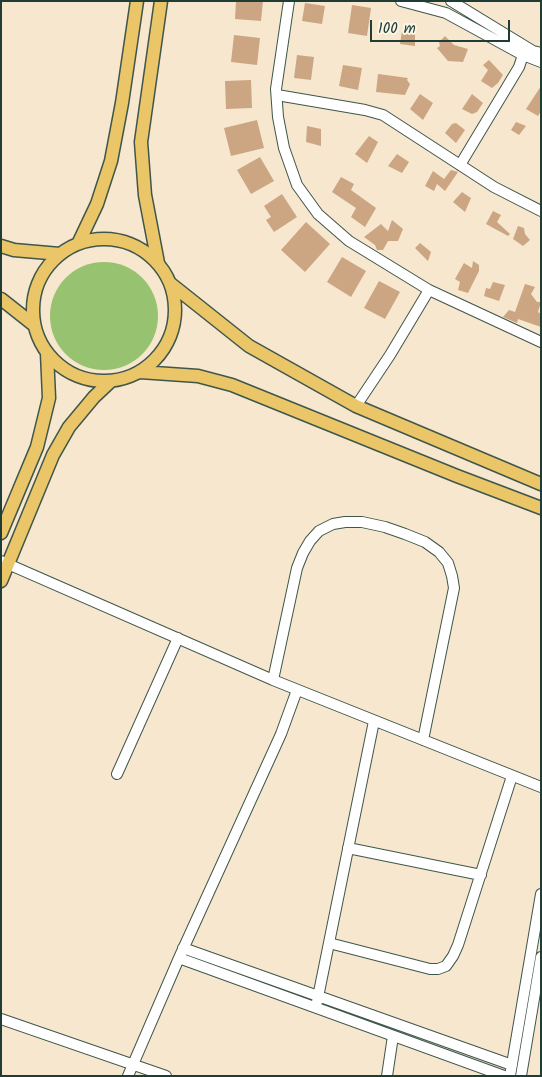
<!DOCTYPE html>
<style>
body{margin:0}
#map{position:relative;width:542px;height:1077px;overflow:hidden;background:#f6e7ce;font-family:Kalam,sans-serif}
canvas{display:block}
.frame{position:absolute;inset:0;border:2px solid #1f3d34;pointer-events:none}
.scale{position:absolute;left:370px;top:20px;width:140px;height:22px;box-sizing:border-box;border:2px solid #1f3d34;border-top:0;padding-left:6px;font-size:15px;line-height:18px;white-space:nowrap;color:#1f3d34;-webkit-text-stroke:4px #fcf5e5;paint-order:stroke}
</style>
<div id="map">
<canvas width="542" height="1077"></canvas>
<div class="frame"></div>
<div class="scale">100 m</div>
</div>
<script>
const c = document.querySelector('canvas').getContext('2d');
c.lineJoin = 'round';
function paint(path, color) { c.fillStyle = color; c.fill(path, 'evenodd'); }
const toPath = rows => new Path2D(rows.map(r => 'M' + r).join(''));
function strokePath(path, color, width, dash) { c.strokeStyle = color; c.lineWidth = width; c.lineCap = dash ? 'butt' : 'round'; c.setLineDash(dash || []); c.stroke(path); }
const green = toPath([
 '50 316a54 54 0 1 1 108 0a54 54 0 1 1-108 0Z'
]);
const building = toPath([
 [236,1,263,1,261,21,235,19],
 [305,3,325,6,322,24,302,21],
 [352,5,371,8,367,36,348,33],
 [402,31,415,32,415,46,400,44],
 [234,35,260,38,257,65,231,62],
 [445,36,454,45,468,49,463,62,448,61,437,48,440,46,439,42],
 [297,55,314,57,311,80,294,78],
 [489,60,503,75,498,83,492,88,481,81,488,70,483,65],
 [343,65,362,68,358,90,339,86],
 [378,74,408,78,407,80,410,84,405,95,376,92],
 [251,80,252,108,226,109,225,81],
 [541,86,541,111,538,116,526,109],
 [420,94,433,103,423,120,410,109],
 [472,94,483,103,477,112,472,114,462,109],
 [257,120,264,148,231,156,224,128],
 [516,122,526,126,519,135,511,130],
 [456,123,465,130,456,143,445,133,452,124],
 [307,126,321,129,321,146,306,142],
 [369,136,378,142,367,163,355,154],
 [397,154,409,162,402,173,388,166],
 [260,157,274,181,251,194,237,170],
 [451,170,458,172,445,191,437,184,434,191,425,186,433,171,444,179],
 [341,177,354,184,351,190,376,208,365,227,351,217,356,208,332,192],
 [462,192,471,198,465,212,453,202],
 [282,194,297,217,274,232,266,220,271,217,264,206],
 [493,211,501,215,497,222,510,234,508,236,486,224],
 [392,220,403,229,398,241,388,241,383,250,377,250,375,245,364,237,381,224,388,231],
 [306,222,330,244,305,272,281,250],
 [518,226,524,228,525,234,530,240,523,246,513,239],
 [420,243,431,252,428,261,415,248],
 [342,257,366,271,351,297,327,282],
 [473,261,479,265,479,271,468,293,458,290,460,282,455,279,464,263,472,268],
 [379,281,400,292,385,319,364,308],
 [493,282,505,285,499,301,484,296,486,288,490,289],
 [525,284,535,287,531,294,537,302,541,302,538,312,541,314,541,327,518,319,517,323,503,317,509,310,515,312]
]);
const minor = toPath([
 [289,1,276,89,278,117,284,148,297,185,318,214,349,241,429,290,541,342],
 [401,1,446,13,523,55,541,62],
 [451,1,533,51,541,53],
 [277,95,365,110,383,115,494,187,541,211],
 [460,165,519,67,523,55],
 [356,406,390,355,429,290],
 [1,561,273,680,541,787],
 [273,680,297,568,303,553,310,541,319,531,333,524,345,522,362,522,385,527,405,534,425,542,439,552,448,563,452,576,454,588,423,740],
 [117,774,178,638],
 [348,848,481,875],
 [329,943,430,969,438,969,446,966,453,956,458,945,512,776],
 [183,948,512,1065],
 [179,958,504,1076],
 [317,1002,374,721],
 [1,1019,166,1076],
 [128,1076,179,958,281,734,297,690],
 [387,1076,393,1036],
 [510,1076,541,894],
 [521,1076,541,957]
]);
const major = toPath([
 '33 310a71 71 0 1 1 142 0a71 71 0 1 1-142 0Z',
 [79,242,97,204,111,161,122,103,137,1],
 [1,246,14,250,60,254],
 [158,263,145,195,141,142,161,1],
 [171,284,249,346,356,406,541,484],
 [1,299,34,325],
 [140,372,198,376,232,385,457,476,541,508],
 [1,533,37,447,49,398,47,353],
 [1,581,53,455,69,427,94,397,111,381]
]);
paint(green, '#97c371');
paint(building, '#cca682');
strokePath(minor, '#3f564b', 12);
strokePath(major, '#3f564b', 15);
strokePath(minor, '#fff', 10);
strokePath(major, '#ebc669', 12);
</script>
